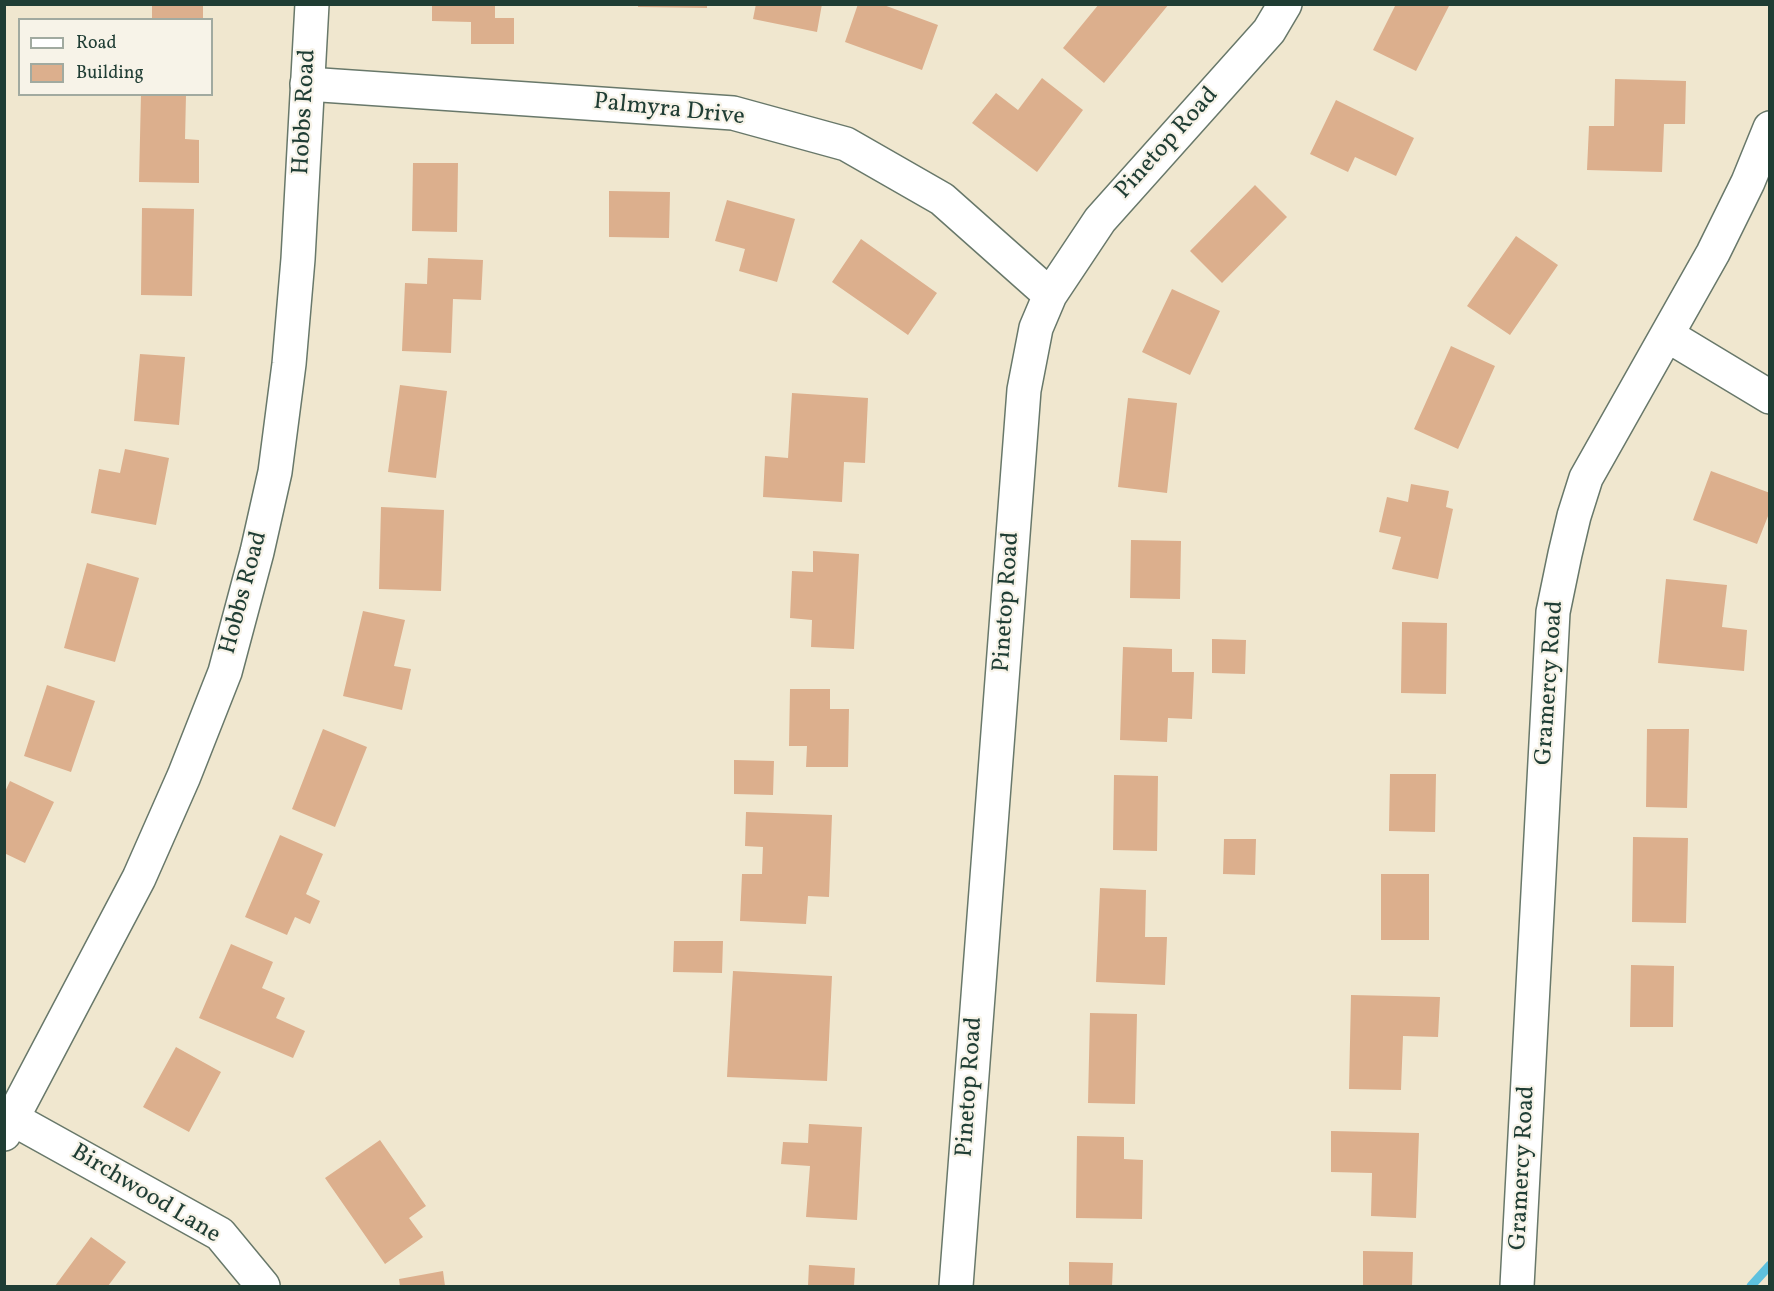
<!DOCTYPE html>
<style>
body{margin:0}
#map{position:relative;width:1774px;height:1291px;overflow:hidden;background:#f0e7cf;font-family:Vollkorn,serif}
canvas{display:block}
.frame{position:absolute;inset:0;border:6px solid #1f3d34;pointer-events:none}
.legend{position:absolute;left:18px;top:18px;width:195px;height:78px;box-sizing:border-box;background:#f7f3e8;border:2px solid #a1aaa0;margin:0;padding:8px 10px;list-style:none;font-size:18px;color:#1f3d34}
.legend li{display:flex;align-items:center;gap:12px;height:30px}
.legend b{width:30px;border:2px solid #a1aaa0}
</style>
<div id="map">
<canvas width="1774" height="1291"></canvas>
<div class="frame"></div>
<ul class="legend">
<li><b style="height:8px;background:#fff"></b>Road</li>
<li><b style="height:16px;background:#dcaf8d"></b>Building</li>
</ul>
</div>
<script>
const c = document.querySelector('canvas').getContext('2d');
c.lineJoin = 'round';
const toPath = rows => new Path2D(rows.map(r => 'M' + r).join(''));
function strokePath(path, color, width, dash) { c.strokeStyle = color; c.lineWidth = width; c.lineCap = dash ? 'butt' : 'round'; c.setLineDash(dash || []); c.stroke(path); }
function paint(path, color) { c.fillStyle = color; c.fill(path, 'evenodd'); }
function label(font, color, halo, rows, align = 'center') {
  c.font = font + ' Vollkorn,serif'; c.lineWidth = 4.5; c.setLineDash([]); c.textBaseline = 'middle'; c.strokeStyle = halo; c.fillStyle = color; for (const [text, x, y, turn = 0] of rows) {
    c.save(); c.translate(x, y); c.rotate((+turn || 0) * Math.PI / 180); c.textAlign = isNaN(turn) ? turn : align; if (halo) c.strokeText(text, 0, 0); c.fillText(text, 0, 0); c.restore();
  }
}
const stream = toPath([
 [1751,1286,1770,1265]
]);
const building = toPath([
 [152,4,203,4,203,20,152,20],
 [432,4,495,4,495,18,514,18,514,44,471,44,471,22,432,21],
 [638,4,707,4,707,8,638,7],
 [756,4,822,4,817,32,753,19],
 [858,4,881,4,938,25,922,70,845,42],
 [1099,4,1169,4,1104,83,1063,48],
 [1396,4,1450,4,1416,71,1373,50],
 [1042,78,1083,110,1037,172,972,123,996,93,1018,110],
 [1615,79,1686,81,1685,124,1664,124,1662,172,1587,170,1589,126,1614,126],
 [141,94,186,95,185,139,199,140,199,183,139,182],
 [1336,100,1414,138,1396,176,1355,157,1348,172,1310,154],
 [413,163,458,163,457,232,412,231],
 [1255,185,1287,217,1222,283,1190,251],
 [609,191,670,192,669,238,609,237],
 [727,200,795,219,777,282,739,271,745,249,715,241],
 [142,208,194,209,192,296,141,295],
 [1516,236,1558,265,1510,335,1467,306],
 [861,239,937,293,908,335,832,282],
 [428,258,483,260,481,300,453,299,451,353,402,351,405,283,427,284],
 [1172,289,1220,311,1190,375,1142,352],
 [1451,346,1495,366,1458,449,1414,429],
 [140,354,185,357,179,425,134,421],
 [400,385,447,391,436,478,388,472],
 [792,393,868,398,865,463,844,462,842,502,763,497,765,456,788,458],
 [1128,398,1177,403,1167,493,1118,487],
 [125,449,169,458,156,525,91,513,99,469,120,473],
 [1711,471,1770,493,1770,511,1757,544,1693,520],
 [1411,484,1449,491,1446,507,1453,509,1438,579,1392,569,1401,537,1379,532,1387,497,1408,502],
 [381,507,444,510,441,591,379,589],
 [1131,540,1181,541,1180,599,1130,598],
 [813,551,859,554,854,649,811,647,812,620,790,618,792,571,813,572],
 [87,563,139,578,115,662,64,648],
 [1666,579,1727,585,1722,627,1747,630,1744,671,1658,663],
 [363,611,405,620,394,666,411,669,402,710,343,696],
 [1402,622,1447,623,1446,694,1401,693],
 [1212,639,1246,640,1245,674,1212,673],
 [1123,647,1172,649,1172,672,1194,672,1192,719,1168,718,1167,742,1120,740],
 [47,685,95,701,71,772,24,756],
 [790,689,830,689,830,709,849,709,848,767,806,767,807,746,789,746],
 [323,729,367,747,335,827,292,809],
 [1647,729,1689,729,1687,808,1646,807],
 [734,760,774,761,773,795,734,794],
 [1390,774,1436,774,1435,832,1389,831],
 [1114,775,1158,776,1157,851,1113,850],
 [10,781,54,802,25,863,4,853,4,794],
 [746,812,832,815,829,897,808,896,806,924,740,921,742,874,762,874,763,847,745,846],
 [280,835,323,854,306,894,320,901,310,924,295,917,287,935,245,917],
 [1633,837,1688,838,1686,923,1632,922],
 [1224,839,1256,839,1255,875,1223,874],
 [1381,874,1429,874,1429,940,1381,940],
 [1100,888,1146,890,1145,937,1167,937,1165,985,1096,982],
 [674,941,723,941,722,973,673,972],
 [231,944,273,962,262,988,285,998,276,1018,305,1031,293,1058,199,1018],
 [1631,965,1674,966,1673,1027,1630,1027],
 [733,971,832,976,827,1081,727,1077],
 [1351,995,1440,997,1438,1037,1403,1036,1401,1090,1349,1089],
 [1090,1013,1137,1014,1135,1104,1088,1103],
 [176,1047,221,1072,189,1132,143,1107],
 [809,1124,862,1127,857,1220,806,1217,810,1166,781,1164,783,1142,808,1143],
 [1331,1131,1419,1133,1416,1218,1371,1216,1372,1173,1331,1172],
 [1077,1136,1124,1137,1124,1159,1143,1160,1142,1219,1076,1218],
 [380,1140,426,1206,409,1218,423,1237,385,1264,325,1178],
 [91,1237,126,1262,108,1286,55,1286],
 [1363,1251,1413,1252,1412,1286,1363,1286],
 [1069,1262,1113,1263,1112,1286,1069,1286],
 [809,1265,855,1268,854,1286,808,1286],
 [443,1271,445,1286,400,1286,399,1279]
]);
const minor = toPath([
 [307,84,733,113,846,144,942,199,1050,295],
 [1667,335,1770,397],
 [13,1119,220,1234,263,1286],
 [956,1286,1024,390,1036,328,1050,295,1100,220,1269,31,1285,4],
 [1517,1286,1553,612,1565,554,1574,516,1586,478,1713,253,1748,182,1770,128]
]);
const tertiary = toPath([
 [4,1134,139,878,184,776,225,672,257,552,275,472,289,364,298,259,312,4]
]);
const streetNames = [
 ["Palmyra Drive",669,111,6],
 ["Hobbs Road",306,112,-87],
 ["Pinetop Road",1168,144,-48],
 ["Hobbs Road",245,593,-75],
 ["Pinetop Road",1008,602,-86],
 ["Gramercy Road",1551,683,-86],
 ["Pinetop Road",971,1087,-86],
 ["Gramercy Road",1524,1168,-87],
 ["Birchwood Lane",145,1195,31]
];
strokePath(stream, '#5fc1de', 9);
paint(building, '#dcaf8d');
strokePath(minor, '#68786a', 36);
strokePath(tertiary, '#68786a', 36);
strokePath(minor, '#fff', 33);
strokePath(tertiary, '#fff', 33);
label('24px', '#1f3d34', '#f7f3e8', streetNames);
</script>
